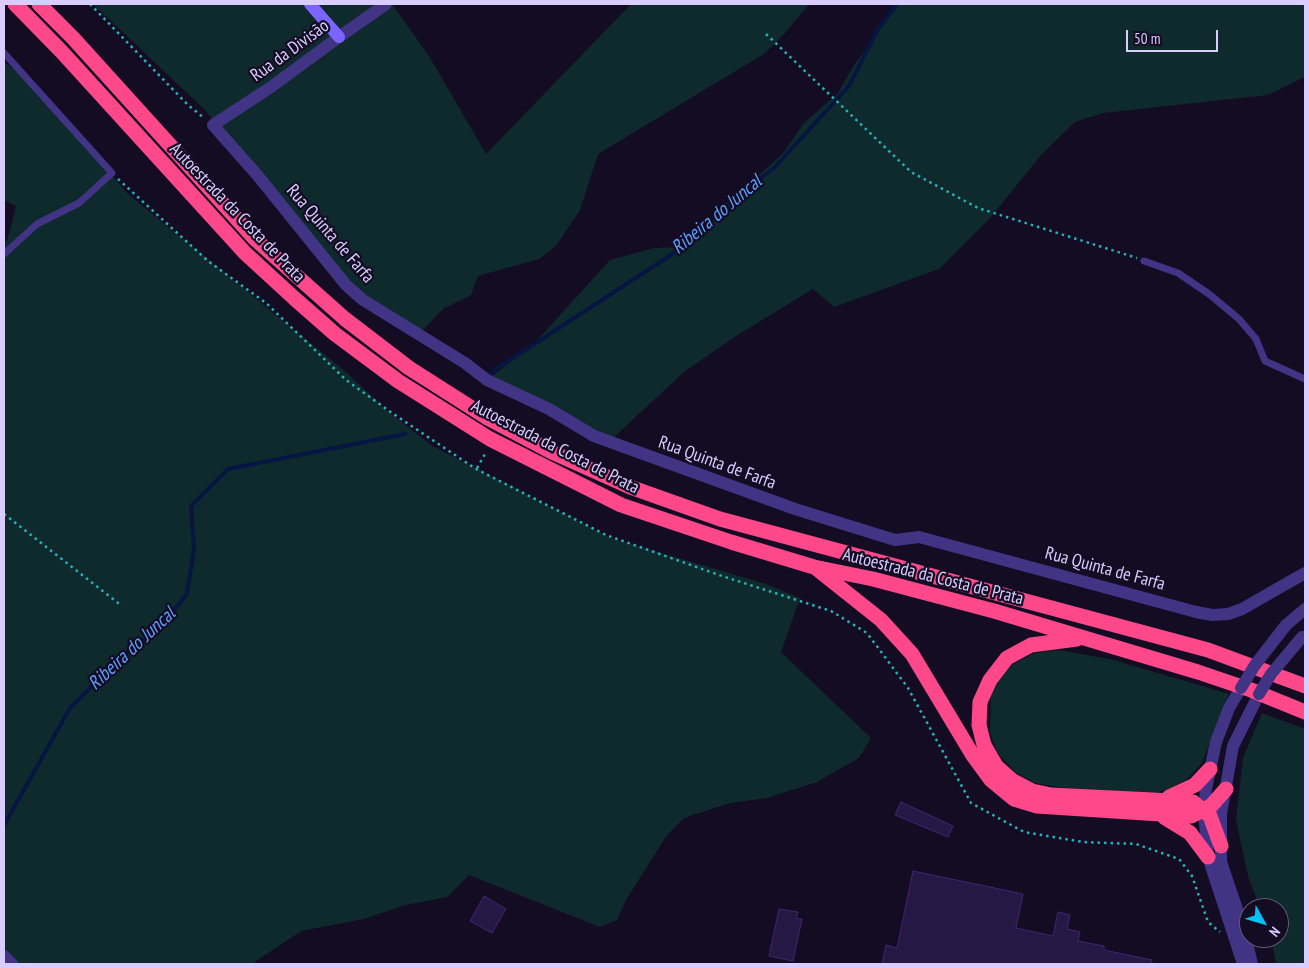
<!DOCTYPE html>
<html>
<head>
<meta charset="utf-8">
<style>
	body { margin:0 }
	#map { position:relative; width:1309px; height:968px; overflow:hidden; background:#130c23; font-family:"PT Sans Narrow",sans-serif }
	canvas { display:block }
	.frame { position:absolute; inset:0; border:5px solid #d9cdff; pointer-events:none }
	.north { position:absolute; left:1239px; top:898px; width:50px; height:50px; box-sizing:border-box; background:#130c23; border:1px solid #62597b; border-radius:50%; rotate:129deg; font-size:14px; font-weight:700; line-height:20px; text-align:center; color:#d9cdff }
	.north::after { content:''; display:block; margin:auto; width:18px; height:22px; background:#00c2f8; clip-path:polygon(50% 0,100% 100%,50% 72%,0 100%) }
	.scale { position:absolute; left:1126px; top:30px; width:92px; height:22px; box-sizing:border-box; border:2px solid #d9cdff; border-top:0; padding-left:6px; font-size:15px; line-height:18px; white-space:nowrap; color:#d9cdff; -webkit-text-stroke:4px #130c23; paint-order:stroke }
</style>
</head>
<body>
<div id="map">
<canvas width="1309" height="968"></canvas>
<div class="frame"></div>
<div class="north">N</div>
<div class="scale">50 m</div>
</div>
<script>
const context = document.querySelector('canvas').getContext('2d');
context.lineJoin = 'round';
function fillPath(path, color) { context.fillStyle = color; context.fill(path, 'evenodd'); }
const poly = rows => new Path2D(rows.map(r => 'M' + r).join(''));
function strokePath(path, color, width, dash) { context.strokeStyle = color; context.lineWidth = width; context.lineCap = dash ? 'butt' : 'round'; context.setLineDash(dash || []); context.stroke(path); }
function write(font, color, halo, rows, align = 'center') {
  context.font = font + ' "PT Sans Narrow",sans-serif'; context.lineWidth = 4.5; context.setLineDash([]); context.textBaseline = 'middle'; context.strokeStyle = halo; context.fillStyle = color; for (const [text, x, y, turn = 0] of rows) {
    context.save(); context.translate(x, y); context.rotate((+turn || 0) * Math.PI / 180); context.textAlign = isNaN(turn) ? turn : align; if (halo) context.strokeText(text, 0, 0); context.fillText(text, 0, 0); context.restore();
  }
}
const green = poly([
	[93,4,392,4,429,56,486,154,631,4,809,4,786,32,764,54,598,154,580,210,556,246,539,259,478,276,471,295,443,309,421,332,360,292,267,188,205,110],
	[899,4,1305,4,1305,77,1268,95,1103,113,1075,122,1042,154,990,218,939,269,834,307,813,289,736,336,684,372,612,439,492,376,530,348,610,260,654,248,682,247,784,152,803,124,838,93,854,65],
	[4,62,32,83,128,194,346,372,384,408,431,445,611,538,766,584,800,598,781,652,871,738,859,758,817,782,767,798,730,803,684,818,667,835,626,900,617,920,600,927,469,875,447,897,406,905,364,919,301,931,252,964,4,964,4,244,8,238,16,206,4,200],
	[1058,650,1110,659,1229,694,1202,763,1186,780,1169,789,1151,794,1058,787,1035,783,1015,772,997,752,990,732,991,695,1000,676,1015,663,1035,653],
	[1262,713,1305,729,1305,964,1276,964,1271,938,1279,938,1279,908,1260,908,1248,876,1236,820,1243,758]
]);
const stream = poly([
	[487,375,680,249,725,206,774,168,849,86,878,29,897,4],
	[4,825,70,708,123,655,158,630,187,594,194,549,191,506,228,469,405,434]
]);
const building = poly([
	[901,802,953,826,948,837,895,815,901,802],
	[913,871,1023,894,1016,928,1053,936,1058,912,1070,915,1067,929,1080,932,1078,941,1104,946,1104,950,1152,960,1151,964,882,964,886,945,897,948,913,871],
	[484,896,506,909,492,933,470,921,484,896],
	[779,909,798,912,796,918,802,919,793,961,769,956,779,909]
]);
const path = poly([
	[90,4,188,105,204,118],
	[766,34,911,172,978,208,1137,258],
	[118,179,208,261,266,303,346,380,392,413,476,469,606,535,722,576,831,611,867,633,908,688,971,803,1024,832,1083,842,1136,844,1179,859,1192,876,1208,922,1220,932],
	[477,468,485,454],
	[4,514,122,606]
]);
const service = poly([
	[4,53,112,173,79,203,37,224,4,254],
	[1144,261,1178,273,1209,294,1239,319,1256,339,1265,361,1305,379]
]);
const minor = poly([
	[339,37,271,87,213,125,258,176,346,285,363,300,465,363,487,380,549,409,594,436,795,509,895,540,919,537,1196,612,1212,615,1228,614,1242,609,1305,573],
	[4,956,12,964]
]);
const tertiary = poly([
	[339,37,386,4],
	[1286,625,1305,609],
	[1241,688,1229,708,1216,742,1206,789,1204,811,1208,857,1243,964],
	[1252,964,1244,930,1221,862,1221,814,1233,746,1259,694]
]);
const secondary = poly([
	[310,4,339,37]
]);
const motorway = poly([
	[15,4,61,51,245,253,294,298,335,334,398,381,490,439,621,505,731,542,814,567,873,579,994,611,1198,672,1251,690,1305,712],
	[39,4,73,38,255,239,345,319,409,368,486,417,554,453,630,487,720,519,1208,650,1305,686],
	[817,569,881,620,912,654,972,754,991,780,1014,799,1037,806,1191,816,1211,806,1226,789],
	[1077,639,1031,645,1007,658,990,680,980,702,979,725,984,745,996,766,1013,781,1032,791,1051,795,1193,802,1210,816,1221,846],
	[1169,797,1195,785,1210,769],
	[1164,817,1190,833,1208,857]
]);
const tertiaryBridge = poly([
	[1241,688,1255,665,1286,625],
	[1259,694,1271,674,1302,637]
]);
const streetNames = [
	["Rua da Divisão",290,51,-36],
	["Autoestrada da Costa de Prata",237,213,46],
	["Rua Quinta de Farfa",330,234,49],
	["Autoestrada da Costa de Prata",555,447,27],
	["Rua Quinta de Farfa",717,463,20],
	["Rua Quinta de Farfa",1105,569,15],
	["Autoestrada da Costa de Prata",933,577,14]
];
const waterNames = [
	["Ribeira do Juncal",717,215,-40],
	["Ribeira do Juncal",132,649,-43]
];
fillPath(green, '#0f2a2d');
strokePath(stream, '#061541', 4);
fillPath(building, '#261745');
strokePath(building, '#3f2772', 1);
strokePath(path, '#26b2bb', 2.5, [2.5, 4]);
strokePath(service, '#413485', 7);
strokePath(minor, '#413485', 12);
strokePath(tertiary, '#413485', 12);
strokePath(secondary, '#7b64ff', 12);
strokePath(motorway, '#ff488a', 15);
strokePath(tertiaryBridge, '#413485', 12);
write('18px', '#d9cdff', '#130c23', streetNames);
write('italic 19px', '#5ba0ff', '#130c23', waterNames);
</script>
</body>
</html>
